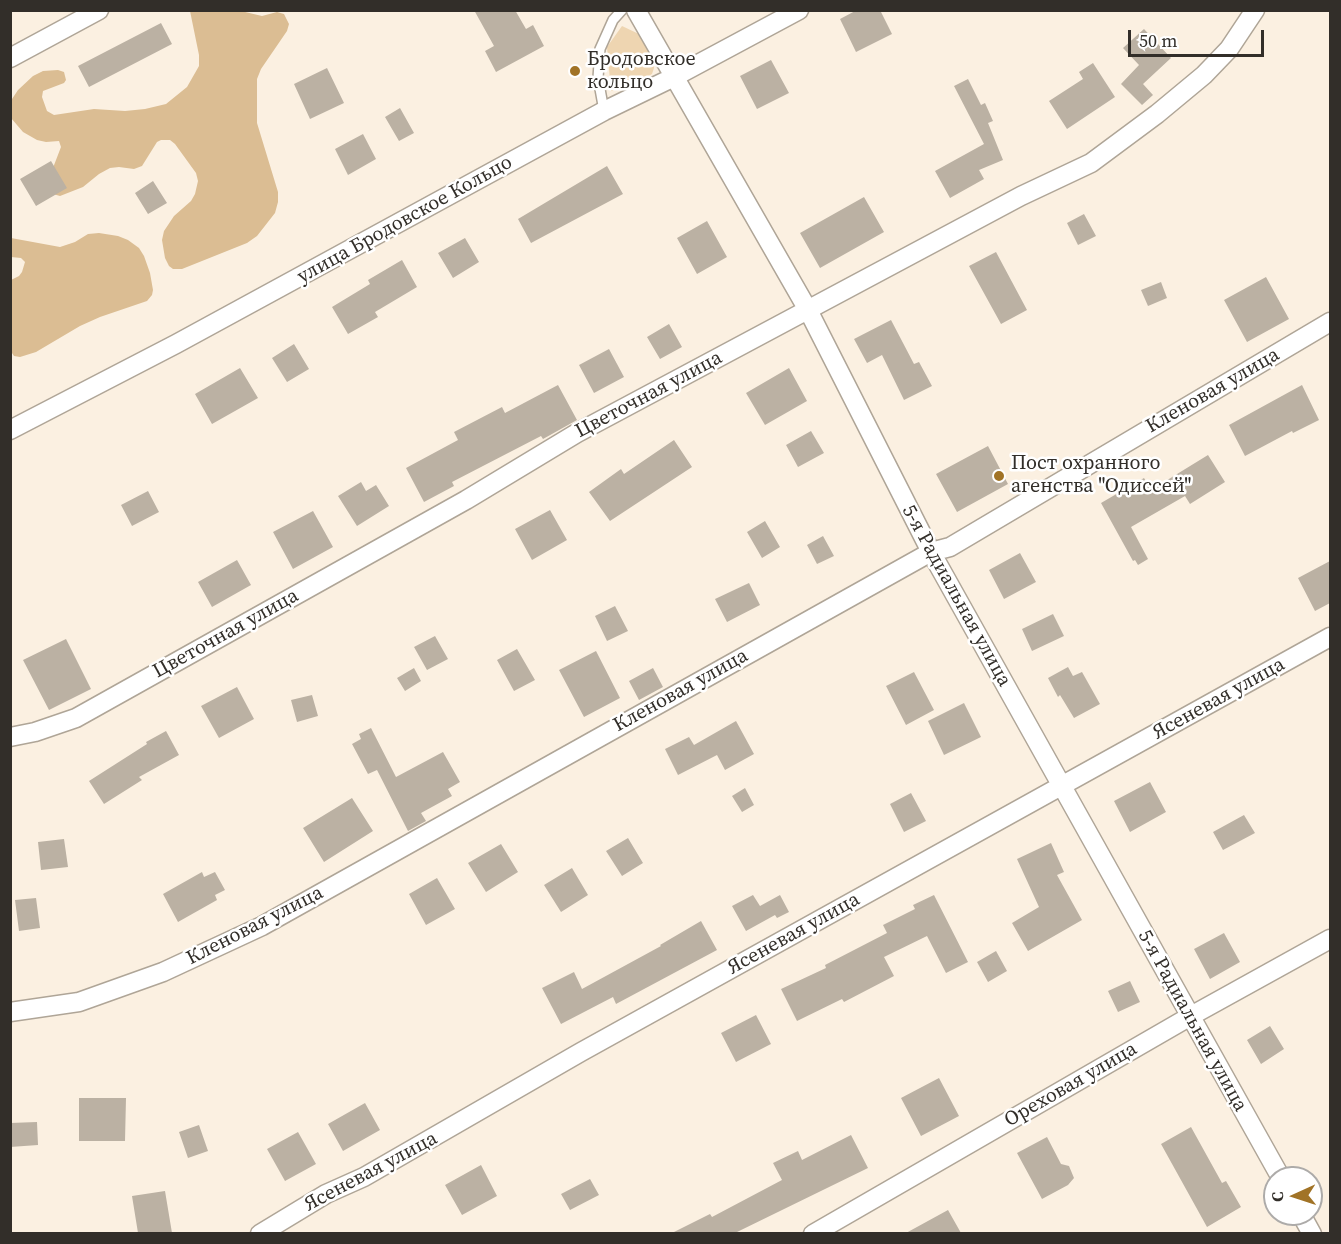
<!DOCTYPE html>
<html>
<head>
<meta charset="utf-8">
<style>
	body { margin:0 }
	#map { position:relative; width:1341px; height:1244px; overflow:hidden; background:#fbf0e1; font-family:"Source Serif 4",serif }
	canvas { display:block }
	.frame { position:absolute; inset:0; border:12px solid #322e29; pointer-events:none }
	.north { position:absolute; left:1263px; top:1166px; width:60px; height:60px; box-sizing:border-box; background:#fff; border:2px solid #adaba9; border-radius:50%; rotate:267deg; font-size:16px; font-weight:700; line-height:24px; text-align:center; color:#322e29 }
	.north::after { content:''; display:block; margin:auto; width:21px; height:27px; background:#a17326; clip-path:polygon(50% 0,100% 100%,50% 72%,0 100%) }
	.scale { position:absolute; left:1128px; top:30px; width:136px; height:27px; box-sizing:border-box; border:3px solid #322e29; border-top:0; padding-left:8px; font-size:18px; line-height:21px; white-space:nowrap; color:#322e29; -webkit-text-stroke:4px #fff; paint-order:stroke }
</style>
</head>
<body>
<div id="map">
<canvas width="1341" height="1244"></canvas>
<div class="frame"></div>
<div class="north">С</div>
<div class="scale">50 m</div>
</div>
<script>
const context = document.querySelector('canvas').getContext('2d');
context.lineJoin = 'round';
function fillPath(path, color) { context.fillStyle = color; context.fill(path, 'evenodd'); }
const poly = rows => new Path2D(rows.map(r => 'M' + r).join(''));
function strokePath(path, color, width, dash) { context.strokeStyle = color; context.lineWidth = width; context.lineCap = dash ? 'butt' : 'round'; context.setLineDash(dash || []); context.stroke(path); }
function write(font, color, halo, rows, align = 'center') {
  context.font = font + ' "Source Serif 4",serif'; context.lineWidth = 5; context.setLineDash([]); context.textBaseline = 'middle'; context.strokeStyle = halo; context.fillStyle = color; for (const [text, x, y, turn = 0] of rows) {
    context.save(); context.translate(x, y); context.rotate((+turn || 0) * Math.PI / 180); context.textAlign = isNaN(turn) ? turn : align; if (halo) context.strokeText(text, 0, 0); context.fillText(text, 0, 0); context.restore();
  }
}
const green = poly([
	[622,26,641,35,654,58,654,68,652,74,643,79,611,91,607,47]
]);
const forest = poly([
	[190,11,241,11,262,16,277,12,284,14,289,24,287,31,261,69,257,79,257,123,278,192,278,202,275,213,257,236,247,243,182,269,173,269,169,266,165,258,162,240,164,231,174,216,191,201,195,194,198,181,196,173,175,144,170,140,161,140,157,142,142,166,134,169,119,167,110,168,99,174,83,187,60,196,53,194,51,173,61,147,59,141,46,142,37,140,23,132,11,118,11,105,12,99,18,90,33,76,43,71,58,70,64,72,66,80,64,83,43,91,42,97,47,111,54,115,94,109,125,111,145,109,166,104,187,87,199,66,199,55],
	[99,233,118,236,128,240,139,248,144,256,150,273,153,290,152,295,147,301,100,317,80,326,36,352,20,357,14,356,10,350,11,280,19,276,22,272,25,262,21,258,11,257,11,238,60,247,75,242,88,234]
]);
const building = poly([
	[474,10,515,10,526,29,533,25,544,46,496,72,485,51,494,46],
	[857,10,880,10,892,34,856,52,840,19],
	[161,23,172,44,89,87,78,66],
	[1144,29,1171,58,1143,84,1153,95,1142,105,1121,84,1139,65,1123,48],
	[771,60,789,93,757,109,740,76],
	[1093,63,1115,97,1067,129,1049,101,1083,79,1079,72],
	[327,68,344,103,310,119,294,84],
	[968,79,981,105,985,103,993,121,988,123,1003,160,979,170,984,179,950,198,935,171,984,144,954,86],
	[400,108,414,133,399,141,385,117],
	[363,134,376,159,348,175,335,149],
	[51,161,67,188,36,206,20,179],
	[607,166,623,194,531,243,518,219],
	[153,181,167,203,148,214,135,193],
	[864,197,884,232,820,268,800,233],
	[1084,214,1096,236,1078,245,1067,223],
	[707,221,727,257,697,274,677,238],
	[465,238,479,262,453,278,438,253],
	[996,252,1027,310,1001,324,969,266],
	[402,260,417,287,375,312,378,317,348,334,332,307,370,284,368,280],
	[1266,277,1289,319,1247,342,1224,300],
	[1161,282,1167,298,1148,306,1141,290],
	[891,320,914,364,919,362,932,386,904,400,882,355,867,363,854,339],
	[669,324,682,347,660,359,647,337],
	[294,344,309,369,287,382,272,358],
	[609,349,624,377,594,393,579,365],
	[240,368,258,398,212,424,195,394],
	[789,368,807,401,765,425,746,393],
	[558,385,577,420,543,439,541,436,452,482,454,486,424,502,406,468,458,440,454,432,502,407,505,413],
	[1302,385,1319,420,1293,433,1292,431,1245,456,1229,425],
	[811,431,824,453,798,467,786,445],
	[674,440,692,467,610,521,589,492,621,469,624,474],
	[988,446,1008,484,957,512,936,474],
	[1208,455,1225,482,1190,504,1185,496,1131,527,1148,559,1138,565,1135,560,1133,561,1101,503,1144,478,1151,490],
	[361,482,366,491,376,485,389,506,357,526,338,496],
	[148,491,159,512,132,526,121,505],
	[550,510,567,540,532,560,515,529],
	[313,511,333,547,293,569,273,532],
	[765,521,780,547,762,558,747,532],
	[823,536,834,556,817,564,807,545],
	[1020,553,1036,582,1004,599,989,570],
	[237,560,251,585,212,607,198,582],
	[1330,561,1330,603,1315,611,1298,578],
	[749,583,760,605,727,622,715,599],
	[615,606,628,631,607,641,595,616],
	[1053,614,1064,636,1032,651,1022,629],
	[435,636,448,659,427,670,414,647],
	[66,639,91,689,49,710,23,660],
	[517,649,535,680,514,691,497,660],
	[596,651,620,698,584,717,559,670],
	[1068,667,1073,676,1082,672,1100,704,1074,718,1060,695,1058,697,1048,678],
	[414,668,421,681,405,691,397,678],
	[653,668,663,687,639,700,629,681],
	[914,672,934,710,906,725,886,686],
	[237,687,254,719,219,738,201,706],
	[312,695,318,716,297,722,291,700],
	[964,703,981,737,944,755,928,721],
	[736,721,754,754,725,770,717,755,678,775,665,749,689,737,694,745],
	[371,728,396,777,443,752,460,782,448,789,452,796,421,813,426,821,408,831,377,770,368,774,352,744,361,739,359,734],
	[166,731,179,755,139,777,142,780,104,804,89,781,147,744,146,742],
	[1150,782,1166,812,1130,832,1114,801],
	[745,788,754,805,742,812,732,796],
	[911,793,926,821,904,832,890,804],
	[352,798,373,831,324,862,303,828],
	[1244,815,1255,833,1223,850,1213,832],
	[628,838,643,863,622,876,606,851],
	[64,839,68,867,41,870,38,842],
	[1051,843,1064,872,1057,875,1082,920,1028,951,1012,923,1039,907,1017,859],
	[501,844,518,872,486,892,468,863],
	[572,868,588,895,561,912,544,885],
	[202,872,204,877,215,872,225,890,215,895,217,900,178,922,163,894],
	[437,878,455,909,426,925,409,894],
	[753,895,760,906,780,895,789,912,777,918,775,915,746,931,732,906],
	[934,895,968,962,946,973,927,936,884,957,894,976,844,1002,842,999,797,1021,781,989,826,968,825,965,887,933,883,925,915,909,913,905],
	[36,898,40,928,19,931,15,900],
	[701,921,717,950,616,1004,613,997,561,1024,542,988,574,972,582,989,661,946,660,945],
	[1224,933,1240,962,1210,979,1194,949],
	[996,951,1007,971,988,982,977,962],
	[1130,981,1140,1002,1118,1012,1108,991],
	[756,1015,771,1044,736,1062,721,1033],
	[1270,1026,1284,1049,1261,1064,1247,1040],
	[939,1078,959,1116,921,1136,901,1098],
	[79,1098,126,1098,125,1141,79,1141],
	[365,1103,380,1130,343,1151,328,1124],
	[37,1122,38,1145,10,1147,10,1123],
	[199,1125,208,1151,188,1158,179,1132],
	[1191,1127,1222,1183,1226,1181,1241,1207,1207,1227,1161,1144],
	[298,1132,316,1164,285,1181,267,1149],
	[851,1135,868,1168,735,1233,672,1233,710,1214,712,1217,782,1180,773,1163,798,1151,802,1160],
	[1047,1137,1061,1164,1069,1166,1074,1178,1068,1185,1042,1199,1017,1153],
	[481,1165,497,1196,462,1215,445,1185],
	[590,1179,599,1195,570,1210,561,1194],
	[165,1191,172,1233,138,1233,132,1196],
	[948,1210,961,1233,906,1233]
]);
const lane = poly([
	[604,111,598,78,600,49,613,20,622,10]
]);
const street = poly([
	[636,10,808,310,931,552,1281,1178],
	[10,58,99,10],
	[10,430,176,344,604,111,674,77,799,10],
	[10,737,35,732,76,718,466,500,577,433,1021,196,1091,163,1157,114,1204,75,1229,49,1255,10],
	[10,1012,79,1002,163,972,262,926,931,552,950,547,1330,322],
	[1301,1214,1312,1234],
	[260,1234,326,1194,364,1177,581,1052,1330,637],
	[813,1234,1189,1017,1330,939]
]);
const markers = [
	[575,71,6,"#a17326"],
	[999,476,6,"#a17326"]
];
const poiNames = [
	["Бродовское",587,60],
	["кольцо",587,83],
	["Пост охранного",1011,464],
	["агенства \"Одисcей\"",1011,487]
];
const streetNames = [
	["улица Бродовское Кольцо",405,220,-29],
	["Кленовая улица",1213,391,-30],
	["Цветочная улица",649,395,-28],
	["5-я Радиальная улица",956,596,61],
	["Цветочная улица",226,634,-29],
	["Кленовая улица",681,691,-29],
	["Ясеневая улица",1219,699,-29],
	["Кленовая улица",255,926,-27],
	["Ясеневая улица",794,934,-29],
	["5-я Радиальная улица",1192,1021,61],
	["Ореховая улица",1071,1085,-30],
	["Ясеневая улица",371,1172,-28]
];
fillPath(green, '#eed5b1');
fillPath(forest, '#dbbd93');
fillPath(building, '#bbb1a3');
strokePath(lane, '#afa597', 12);
strokePath(street, '#afa597', 21);
strokePath(lane, '#fff', 9);
strokePath(street, '#fff', 18);
for (const [x, y, r, color] of markers) { const dot = new Path2D(); dot.arc(x, y, r, 0, 2 * Math.PI); context.fillStyle = color; context.fill(dot); strokePath(dot, '#fff', 2); }
write('20px', '#322e29', '#fff', poiNames, 'left');
write('20px', '#322e29', '#fff', streetNames);
</script>
</body>
</html>
